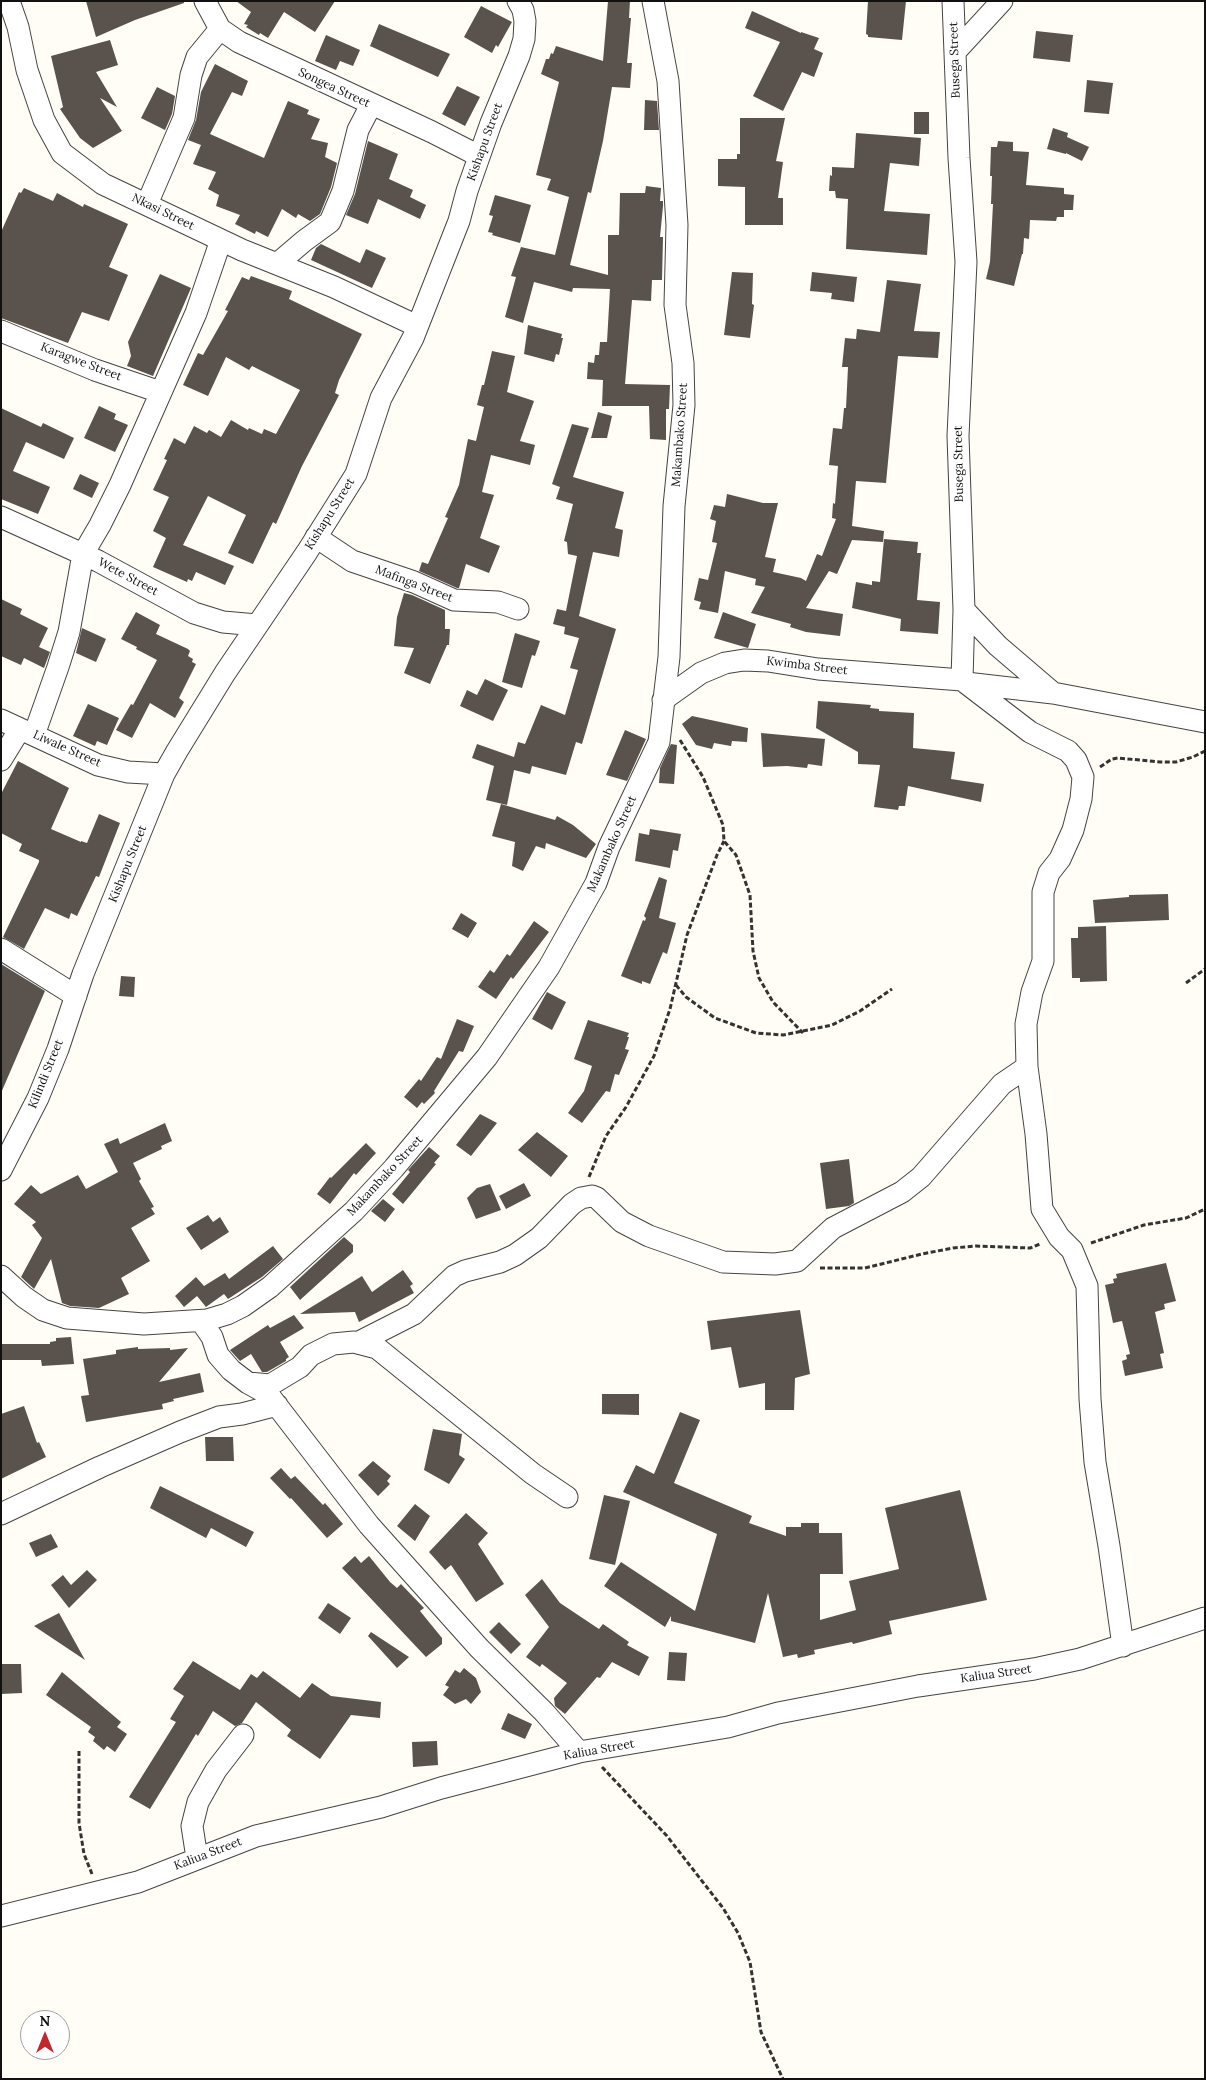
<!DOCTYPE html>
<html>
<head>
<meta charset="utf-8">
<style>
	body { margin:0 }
	#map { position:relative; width:1206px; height:2080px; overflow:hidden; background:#fffdf5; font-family:Lora,serif }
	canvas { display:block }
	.frame { position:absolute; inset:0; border:2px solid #111; pointer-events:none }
	.north { position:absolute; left:20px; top:2010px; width:50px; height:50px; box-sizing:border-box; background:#fff; border:1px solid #a0a0a0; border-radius:50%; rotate:0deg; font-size:14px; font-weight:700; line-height:20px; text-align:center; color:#111 }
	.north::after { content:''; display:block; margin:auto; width:18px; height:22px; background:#c4262e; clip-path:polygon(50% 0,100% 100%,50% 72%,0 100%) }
</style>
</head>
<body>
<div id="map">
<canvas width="1206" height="2080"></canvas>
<div class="frame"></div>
<div class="north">N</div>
</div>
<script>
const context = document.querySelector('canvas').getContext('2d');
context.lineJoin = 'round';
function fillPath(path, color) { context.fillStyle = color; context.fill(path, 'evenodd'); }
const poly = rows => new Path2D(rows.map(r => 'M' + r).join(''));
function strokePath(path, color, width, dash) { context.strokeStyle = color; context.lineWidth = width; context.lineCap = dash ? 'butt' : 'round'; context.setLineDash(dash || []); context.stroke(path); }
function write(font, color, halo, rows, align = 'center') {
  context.font = font + ' Lora,serif'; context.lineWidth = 5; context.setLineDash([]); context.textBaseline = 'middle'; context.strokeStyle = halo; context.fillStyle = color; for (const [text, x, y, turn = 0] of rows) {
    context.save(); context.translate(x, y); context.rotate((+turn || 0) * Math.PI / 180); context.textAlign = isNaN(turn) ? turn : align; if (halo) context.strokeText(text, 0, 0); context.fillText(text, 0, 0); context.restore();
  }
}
const building = poly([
	[86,1,184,1,184,3,135,20,96,37],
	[236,1,335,1,315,32,284,12,268,38,260,33,259,35,246,27,248,25,244,24,251,12],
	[608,1,630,1,629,18,631,18,627,63,632,63,630,88,612,87,603,141,591,193,588,192,570,265,608,275,608,235,619,235,620,193,645,193,646,186,661,188,660,201,663,201,663,206,660,237,663,237,662,280,652,280,651,301,632,300,625,384,670,385,669,409,666,409,666,440,650,439,649,406,602,406,603,380,587,379,588,362,594,363,595,355,599,355,600,342,607,342,610,289,573,288,572,292,534,282,523,323,505,317,516,277,511,276,521,247,555,255,569,197,547,190,551,179,536,175,559,82,541,74,546,59,549,59,551,53,553,54,556,46,603,61],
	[868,1,906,1,902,40,868,37,868,35,866,34],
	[481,6,512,22,498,47,496,45,492,53,464,37],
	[752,11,801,33,801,32,819,38,814,49,823,53,814,77,802,72,783,111,753,96,780,42,745,28],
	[379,24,450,54,438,77,370,46],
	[1036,31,1073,35,1070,62,1033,58],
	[326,35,360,50,353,66,340,61,336,70,315,61],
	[110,40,118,65,96,72,117,107,100,98,122,131,93,148,80,138,60,109,63,107,51,56],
	[215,64,248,81,242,96,232,92,210,134,264,158,288,101,309,110,307,114,320,119,311,139,328,143,325,157,337,163,331,187,320,214,310,221,298,214,296,218,282,209,268,237,256,231,255,234,235,224,240,215,216,206,219,195,208,189,216,172,193,164,201,145,188,140,196,120,201,92],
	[1087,80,1113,83,1109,114,1084,112],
	[457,86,480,97,465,126,442,114],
	[157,87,175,96,172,114,165,130,141,118],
	[645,100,657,101,659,130,644,130],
	[914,112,929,112,929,134,914,134],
	[740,118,785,118,776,161,783,162,778,198,783,198,783,225,745,225,745,187,718,186,718,159,737,159,737,154,740,154],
	[1053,128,1068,133,1067,137,1089,147,1082,161,1066,153,1066,154,1047,149],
	[856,133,921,138,919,166,890,163,884,211,930,214,927,255,846,249,848,199,836,198,835,191,829,191,830,175,832,176,832,167,854,168],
	[368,141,398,154,389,179,413,190,410,197,426,205,420,219,378,199,368,224,346,215,355,194],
	[998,141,1013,142,1013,151,1029,152,1026,185,1064,188,1064,194,1074,195,1073,210,1064,210,1064,217,1057,217,1056,221,1030,220,1029,239,1024,238,1023,254,1022,254,1014,286,986,279,990,262,993,204,991,204,992,176,990,176,991,147,997,147],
	[24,188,53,201,57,193,83,207,84,204,128,224,109,267,128,275,109,321,82,312,68,343,1,318,1,232,19,192,21,193],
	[495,195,531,205,520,243,492,235,493,233,488,232,493,216,489,215],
	[321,244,360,263,366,249,386,258,372,288,311,260,316,248],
	[732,272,753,273,752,304,754,305,750,338,724,335],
	[812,272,857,277,854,302,831,299,832,293,810,291],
	[160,274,191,288,153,376,127,366,131,356,128,342],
	[251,276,292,291,289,299,362,334,339,380,335,393,339,395,334,405,302,466,276,524,273,522,253,564,228,553,246,515,208,496,183,545,234,566,225,585,196,572,192,581,188,579,187,582,153,567,166,538,153,531,169,497,153,490,167,460,164,459,174,438,185,444,194,426,207,433,209,430,221,437,231,420,248,430,249,428,262,434,264,429,276,434,300,390,252,366,249,370,226,357,208,396,183,385,198,353,203,355,228,311,225,310,242,277,249,280],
	[887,280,921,284,914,331,940,332,938,358,898,356,886,483,856,481,852,526,884,531,883,542,852,540,837,574,829,571,806,608,843,614,840,636,806,632,790,627,791,624,751,613,765,587,755,585,756,579,725,571,718,613,699,609,701,602,694,600,699,578,708,580,717,543,712,542,716,521,710,519,714,505,725,507,727,494,763,503,778,503,765,557,776,559,773,572,801,578,806,581,817,554,822,556,836,519,832,518,833,503,835,504,838,466,829,465,833,428,842,429,844,408,846,408,848,367,842,367,845,338,856,339,857,329,880,332],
	[528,325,562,334,561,338,563,338,559,355,556,354,554,362,524,354],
	[492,351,515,356,507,392,534,401,520,441,535,445,530,465,491,455,482,492,494,495,480,538,500,546,489,573,466,564,459,588,457,588,419,571,422,562,428,564,448,518,445,517,459,485,468,439,476,441,484,407,477,405,482,385,484,385],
	[99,406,116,414,114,419,128,425,115,452,84,438],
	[1,408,41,427,43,423,74,438,64,459,26,442,13,471,50,487,38,514,1,499],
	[598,412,612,416,607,438,591,438],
	[572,424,589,428,573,477,624,492,615,528,623,530,619,557,593,552,579,616,616,629,582,744,576,742,566,775,532,766,530,774,514,770,507,805,486,800,494,766,472,758,477,744,514,757,518,742,525,744,541,705,565,715,578,670,570,668,579,638,564,634,565,627,553,624,557,609,566,611,577,556,568,554,567,542,564,541,573,504,556,499,560,487,552,484],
	[80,474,99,483,92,498,73,489],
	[884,539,918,542,917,553,921,553,917,600,940,602,938,634,900,631,901,619,852,608,856,582,872,585,872,581,880,582],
	[404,593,412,595,445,610,445,629,450,629,449,645,447,645,430,684,404,673,414,648,394,646,397,617],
	[1,599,22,609,20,614,48,628,39,647,50,652,44,668,24,658,21,665,1,656],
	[136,612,160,625,156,634,188,649,190,651,188,656,193,659,192,662,196,664,179,698,184,702,175,718,150,703,132,738,116,730,131,704,133,705,157,660,136,649,137,647,121,639],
	[723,612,756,624,748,648,714,638],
	[82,628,106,639,96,662,76,653],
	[515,633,540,641,535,656,532,655,522,688,502,682],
	[485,679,508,690,493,721,460,706,467,690,477,695],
	[818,701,871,705,870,708,879,709,879,711,914,713,913,748,955,752,951,779,984,784,981,802,908,786,905,806,899,806,898,810,874,807,880,765,858,764,858,752,816,728],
	[88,704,119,718,107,745,97,741,95,746,73,736],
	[692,716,748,728,747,742,732,741,731,746,714,743,712,749,696,745,682,724],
	[625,730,646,739,627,781,606,775],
	[761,733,825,739,822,766,808,764,807,768,787,766,763,767],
	[671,744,677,745,674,784,659,783,660,768],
	[18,761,69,788,51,829,81,842,81,841,87,843,99,814,120,823,99,877,96,876,77,916,71,913,69,919,45,908,24,949,3,937,39,862,39,860,19,851,22,844,1,833,1,794],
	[501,804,555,820,557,816,573,825,596,844,586,858,546,843,545,849,536,846,523,871,512,866,515,842,492,836],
	[650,829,681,834,678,851,673,850,670,868,635,861,639,833,649,835],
	[659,877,667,880,659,918,676,923,667,954,663,952,650,984,642,981,642,984,621,976,643,920,645,921,646,918,644,916],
	[1168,894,1169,920,1095,923,1093,900,1129,897,1129,895],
	[461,913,477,923,468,938,452,929],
	[534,921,549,932,513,979,511,977,496,999,478,987,490,970,494,973,507,954,510,956],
	[1106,926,1107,981,1080,982,1080,978,1072,978,1071,938,1078,938,1078,927],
	[1,964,45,991,1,1093],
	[121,976,135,977,134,997,119,996],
	[547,992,566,1002,552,1030,532,1019],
	[457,1019,474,1026,463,1052,459,1051,434,1091,435,1093,424,1104,422,1102,417,1108,404,1097,419,1079,421,1081,437,1057,441,1059],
	[588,1020,629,1033,627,1037,629,1037,625,1049,629,1050,619,1075,615,1074,610,1092,606,1091,582,1123,568,1113,584,1091,592,1066,574,1059],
	[480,1114,497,1123,471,1156,456,1145],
	[165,1123,172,1141,161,1146,162,1149,133,1163,141,1179,139,1181,154,1207,151,1208,155,1214,131,1228,150,1261,121,1278,129,1294,99,1308,70,1306,62,1303,51,1259,34,1289,32,1287,21,1277,42,1238,32,1225,36,1222,14,1204,31,1185,41,1194,78,1175,86,1189,118,1172,104,1144,118,1138,120,1144],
	[537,1132,568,1156,551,1177,518,1150],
	[366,1143,376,1153,356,1175,354,1173,330,1204,317,1194,330,1177,331,1178],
	[429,1147,440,1156,434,1163,436,1164,403,1204,392,1194,410,1172,408,1170],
	[849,1159,854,1203,849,1206,826,1209,820,1163],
	[524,1183,531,1196,506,1209,499,1196],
	[490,1184,501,1210,476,1219,467,1198,477,1188],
	[383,1199,395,1209,385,1222,371,1211],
	[208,1215,213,1222,220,1217,229,1232,201,1250,186,1228],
	[344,1237,353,1245,353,1252,300,1300,290,1287],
	[273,1246,283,1259,262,1277,228,1299,224,1294,206,1307,197,1296,184,1307,175,1296,196,1277,204,1286,225,1273,229,1279],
	[1166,1263,1176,1301,1164,1304,1165,1309,1155,1312,1164,1353,1160,1354,1163,1368,1125,1376,1122,1361,1127,1359,1126,1355,1130,1354,1122,1321,1113,1323,1105,1285,1114,1283,1113,1279,1117,1278,1116,1274],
	[403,1270,413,1284,410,1286,414,1293,359,1322,355,1312,300,1314,362,1276,372,1292],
	[800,1310,810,1374,795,1378,794,1410,765,1410,765,1383,739,1388,731,1347,711,1350,707,1321],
	[294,1315,304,1328,280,1342,289,1357,286,1359,286,1361,267,1372,262,1372,251,1354,240,1361,230,1350,268,1325,270,1328],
	[71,1337,74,1364,42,1366,41,1360,1,1360,1,1344,50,1344,50,1342,56,1341,56,1338],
	[138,1347,138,1349,170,1348,170,1350,188,1348,159,1382,200,1373,204,1392,173,1399,174,1401,162,1404,163,1409,86,1422,81,1396,89,1395,83,1359,116,1354,116,1350],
	[602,1394,639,1394,639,1415,602,1414],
	[24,1406,37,1443,39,1442,46,1457,1,1479,1,1414],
	[680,1412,700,1420,674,1483,752,1516,749,1523,786,1536,786,1527,801,1527,801,1523,819,1523,819,1533,842,1533,843,1574,820,1574,820,1620,856,1610,849,1581,899,1569,885,1508,960,1490,987,1600,889,1621,892,1634,853,1644,852,1642,814,1650,815,1654,798,1658,797,1654,783,1657,768,1593,755,1643,671,1621,671,1616,665,1627,604,1586,621,1562,695,1611,717,1534,623,1492,636,1465,654,1474],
	[433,1429,462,1434,459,1455,465,1459,449,1484,424,1470],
	[205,1437,233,1437,234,1461,206,1461],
	[373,1461,391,1476,387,1481,390,1484,378,1496,358,1475],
	[281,1468,291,1479,295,1476,323,1505,325,1503,343,1524,327,1538,291,1498,290,1499,270,1478],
	[160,1486,254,1532,246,1547,211,1528,206,1538,150,1508],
	[604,1495,630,1501,615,1565,589,1559],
	[415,1504,430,1516,415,1541,397,1526],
	[466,1513,488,1533,478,1544,504,1584,476,1602,451,1565,445,1570,429,1552],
	[51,1534,58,1547,36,1557,29,1543],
	[355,1556,361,1563,369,1556,390,1582,397,1588,401,1584,424,1608,420,1611,442,1638,442,1644,426,1657,342,1568],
	[87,1570,97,1580,69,1608,51,1585,63,1575,71,1585],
	[542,1579,560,1603,599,1629,603,1624,629,1642,627,1645,649,1657,639,1676,612,1662,600,1678,597,1677,565,1714,555,1706,554,1698,567,1683,542,1664,540,1667,526,1657,549,1627,525,1595],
	[328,1603,351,1618,340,1634,318,1618],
	[59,1613,85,1660,34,1626],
	[499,1622,521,1644,511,1654,489,1632],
	[371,1632,409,1657,397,1668,368,1636],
	[669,1652,687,1653,685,1681,667,1680],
	[193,1661,240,1690,251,1674,257,1678,263,1671,300,1698,312,1683,331,1696,381,1702,380,1718,351,1715,320,1759,287,1736,291,1730,256,1702,242,1723,235,1726,213,1711,198,1736,196,1734,150,1809,129,1797,176,1722,170,1719,184,1696,173,1689],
	[1,1664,21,1664,22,1693,1,1694],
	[464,1668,476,1678,481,1692,471,1704,466,1699,455,1704,443,1695,449,1687,445,1685,455,1670,460,1673],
	[62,1672,121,1722,117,1727,127,1734,115,1752,107,1746,104,1750,93,1741,95,1737,88,1732,91,1727,46,1695],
	[508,1713,532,1724,525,1739,501,1729],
	[437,1741,438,1765,413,1767,412,1742]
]);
const path = poly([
	[680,740,703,777,723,825,724,841,736,855,750,895,753,951,759,978,773,1002,803,1033],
	[1100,767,1112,759,1118,758,1160,762,1176,762,1193,757,1205,751],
	[1186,983,1205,969],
	[676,985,686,997,715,1018,756,1033,783,1035,832,1025,860,1011,892,989],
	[589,1177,606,1136,626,1107,654,1056,670,1009,687,935,717,855,724,841],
	[1091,1243,1144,1225,1186,1218,1205,1209],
	[820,1268,865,1268,922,1254,953,1248,976,1246,1030,1248,1040,1244],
	[79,1751,79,1823,84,1854,92,1874],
	[602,1767,667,1836,723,1908,738,1933,750,1962,761,2032,783,2079]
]);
const minor = poly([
	[9,1,18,27,27,70,44,120,62,153,103,184,242,250,334,287,417,326],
	[205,1,220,29,239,42,432,132,479,156],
	[953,1,959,158,966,262,958,436,964,610,962,680,966,683,1053,693,1205,722],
	[955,52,1002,1],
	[147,204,184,118,191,75,197,57,220,29],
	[277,264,304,241,330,222,343,191,358,130,371,105],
	[1,331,95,370,160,392],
	[1,517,98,561,194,613,223,622,257,625],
	[316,537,352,561,414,582,454,600,498,602,518,609],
	[964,610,998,646,1053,693],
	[966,683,1030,732,1068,751,1076,760,1083,777,1081,799,1073,830,1060,859,1049,873,1043,892,1043,961,1032,992,1026,1024,1027,1067,1036,1134,1042,1209,1059,1237,1072,1250,1087,1286,1090,1399,1095,1462,1109,1546,1123,1646],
	[663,700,701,673,725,663,744,660,768,661,818,669,962,680],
	[1,720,98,765,128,772,164,774],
	[34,735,58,667,69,632,83,554,100,525,120,485,196,313,221,240],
	[1,760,20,729],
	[1,949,76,996],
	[1,1170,38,1098,58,1049,83,974,164,774,177,751,225,673,307,552,356,474,381,398,413,338,459,221,467,191,491,123,519,56,524,39,525,21,523,10,518,1],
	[1,1276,24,1297,43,1310,67,1318,144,1324,207,1320,227,1314,243,1306,270,1287,354,1211,394,1168,487,1057,549,967,596,883,609,847,659,742,669,657,674,506,684,405,683,363,675,305,677,225,668,81,653,1],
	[201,1321,212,1337,218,1355,231,1370,248,1383,268,1394,369,1525,479,1648,544,1712,579,1752],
	[359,1342,414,1314,454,1276,465,1271,500,1262,515,1255,539,1238,572,1204,581,1198,592,1196,597,1198,622,1222,649,1236,723,1262,775,1264,797,1261,833,1228,902,1192,921,1177,1002,1084,1027,1067],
	[248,1383,270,1385,300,1367,311,1355,333,1344,354,1342,377,1348,533,1474,567,1497],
	[1,1514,100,1467,180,1432,219,1417,242,1414,277,1405],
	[197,1858,192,1826,198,1802,216,1770,243,1735],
	[1,1916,138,1882,256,1836,381,1807,441,1788,579,1752,728,1727,778,1713,918,1686,1034,1669,1080,1659,1205,1618]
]);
const streetNames = [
	["Busega Street",955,60,-92],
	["Songea Street",334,88,25],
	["Kishapu Street",485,142,-70],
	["Nkasi Street",163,212,26],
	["Karagwe Street",81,362,21],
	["Makambako Street",680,435,-86],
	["Busega Street",959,464,-91],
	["Kishapu Street",330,514,-58],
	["Wete Street",128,577,28],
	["Mafinga Street",414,584,21],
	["Kwimba Street",807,666,7],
	["Liwale Street",67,749,24],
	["Makambako Street",612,844,-66],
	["Kishapu Street",128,864,-68],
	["Kilindi Street",46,1074,-68],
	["Makambako Street",385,1176,-47],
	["Kaliua Street",996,1674,-8],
	["Kaliua Street",599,1750,-10],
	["Kaliua Street",208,1854,-21]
];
fillPath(building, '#5a524d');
strokePath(minor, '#444', 23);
strokePath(path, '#333', 3, [5, 2.5]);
strokePath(minor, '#fff', 21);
write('12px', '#111', '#fff', streetNames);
</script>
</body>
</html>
